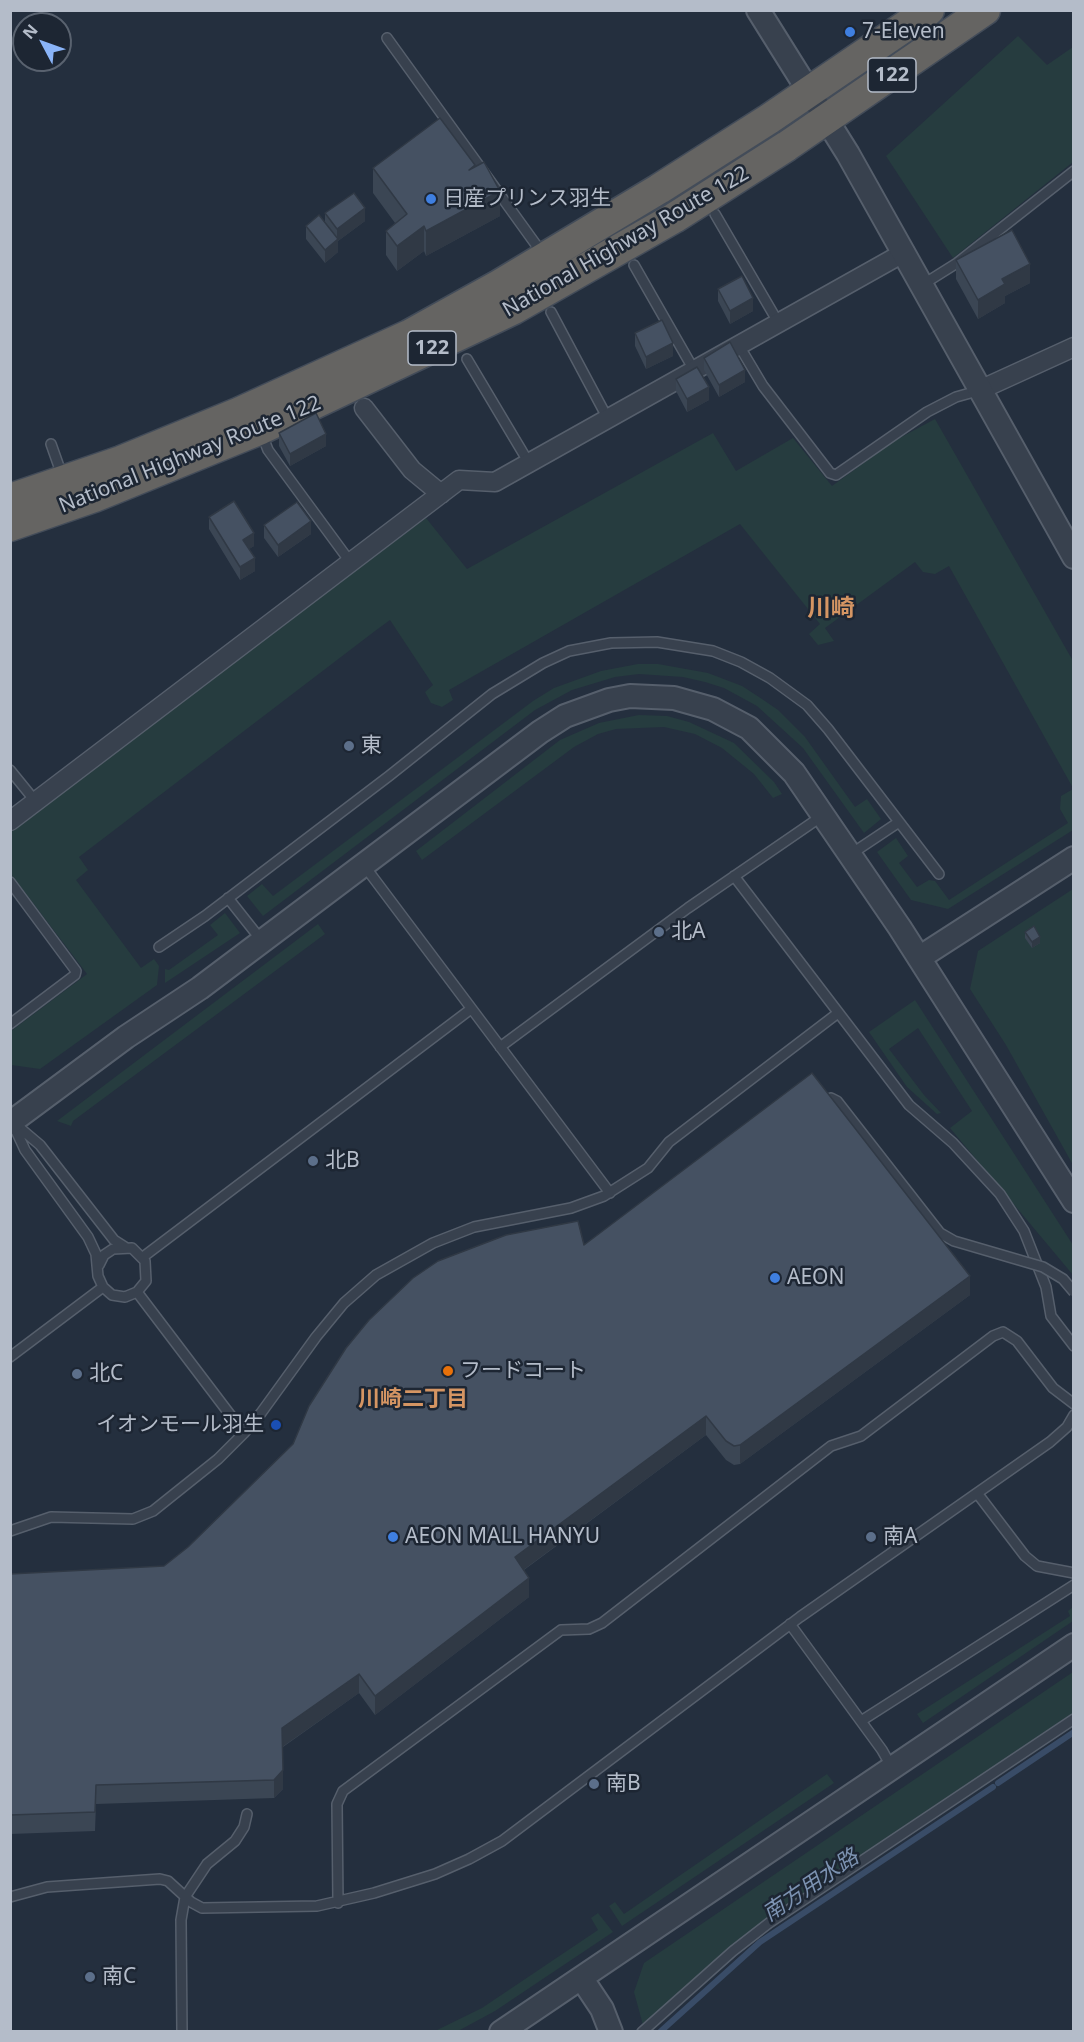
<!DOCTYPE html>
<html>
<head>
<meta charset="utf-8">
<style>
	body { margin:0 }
	#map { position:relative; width:1084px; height:2042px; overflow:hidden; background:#242f3e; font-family:"Noto Sans",sans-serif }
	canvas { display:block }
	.frame { position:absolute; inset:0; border:12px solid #b4bcc9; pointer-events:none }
	.north { position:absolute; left:12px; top:12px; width:60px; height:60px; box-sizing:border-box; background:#1d2633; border:2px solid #59626f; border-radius:50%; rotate:311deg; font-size:16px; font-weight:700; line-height:24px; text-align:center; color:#b4bcc9 }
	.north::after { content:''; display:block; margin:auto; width:21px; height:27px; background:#8ab4f8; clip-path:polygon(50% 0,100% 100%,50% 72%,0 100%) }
</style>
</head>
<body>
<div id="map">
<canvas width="1084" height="2042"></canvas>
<div class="frame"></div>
<div class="north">N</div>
</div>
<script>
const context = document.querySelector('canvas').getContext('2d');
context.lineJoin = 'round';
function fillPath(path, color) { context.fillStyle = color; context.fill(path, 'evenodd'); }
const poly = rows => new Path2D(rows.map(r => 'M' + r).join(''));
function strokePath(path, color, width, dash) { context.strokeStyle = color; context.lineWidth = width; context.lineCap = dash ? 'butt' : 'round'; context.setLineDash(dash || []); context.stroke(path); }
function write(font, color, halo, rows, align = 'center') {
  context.font = font + ' "Noto Sans","Noto Sans JP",sans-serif'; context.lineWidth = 5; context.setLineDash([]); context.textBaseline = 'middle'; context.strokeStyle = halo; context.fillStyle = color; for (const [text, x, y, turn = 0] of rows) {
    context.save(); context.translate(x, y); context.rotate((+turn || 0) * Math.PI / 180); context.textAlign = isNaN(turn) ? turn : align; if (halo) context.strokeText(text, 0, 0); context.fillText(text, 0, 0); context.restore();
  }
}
const green = poly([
	[1018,36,1047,65,1073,47,1073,162,953,258,886,156],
	[935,419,1073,661,1073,788,949,566,935,574,923,572,915,562,825,628,834,641,818,645,809,634,820,624,740,524,449,690,453,700,442,707,431,703,425,692,433,685,390,620,375,631,79,857,88,870,76,880,141,968,154,959,159,966,157,985,40,1069,11,1065,11,1031,87,974,11,874,11,830,426,518,467,569,713,433,736,471,793,438,832,486,894,441],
	[638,664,658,664,708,673,742,686,762,699,778,710,805,737,855,807,867,799,881,819,864,833,803,748,757,706,724,688,705,682,683,677,639,674,615,677,572,690,535,710,263,916,247,896,262,884,273,896,533,701,554,688,601,671],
	[639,715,667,716,689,722,734,743,774,782,782,794,773,798,754,774,722,748,695,734,664,727,616,729,598,734,574,747,422,860,416,851,560,740,599,723],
	[1073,789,1073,830,948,909,911,900,877,852,896,838,908,856,899,863,917,887,929,880,935,881,949,900,1068,823,1060,809,1061,796],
	[1073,889,1073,1165,1006,1045,970,989,978,951],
	[225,913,240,933,165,983,165,969,169,970,218,935,210,925],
	[318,924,325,934,73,1121,71,1126,57,1121],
	[915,1000,1073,1245,1073,1275,950,1128,972,1111,918,1028,889,1049,924,1095,941,1113,937,1114,907,1087,869,1032],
	[1073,1607,1073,1621,923,1723,917,1714,1070,1616,1068,1611],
	[1073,1672,1073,1713,760,1924,643,2025,634,1992,644,1963],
	[827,1774,834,1783,622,1926,609,1906,615,1902,624,1914],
	[598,1913,613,1932,495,2011,458,2031,435,2031,482,2008,598,1930,591,1918]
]);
const stream = poly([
	[998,1783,1074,1732],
	[660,2032,760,1942,993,1787]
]);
const service = poly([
	[387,38,542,253],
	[715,214,778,322],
	[634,265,694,370],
	[922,285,957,263,1074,171],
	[551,312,608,419],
	[738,344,763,386,830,473,836,475,927,412,956,397,981,390],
	[467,359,529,463],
	[261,432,268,450,351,563],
	[51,444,63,478],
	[10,770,36,802],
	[851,854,899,822],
	[363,864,610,1193],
	[734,876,909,1105,953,1143,1000,1194,1024,1231,1046,1287,1051,1316,1074,1346],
	[10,882,76,971,75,975,10,1024],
	[228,898,262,941],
	[159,947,205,916,389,776,492,694,543,663,569,651,611,643,657,642,713,651,741,662,770,678,807,705,828,729,939,874],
	[500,1047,688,908,822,816],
	[12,1122,25,1150,88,1237,96,1254,98,1276,103,1287,112,1295,125,1297,137,1292,146,1281,145,1261,132,1248,113,1249,104,1255,99,1265],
	[14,1123,40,1145,114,1240,125,1247],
	[143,1257,471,1009],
	[137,1292,244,1433],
	[10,1357,103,1287],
	[977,1493,1025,1556,1037,1566,1074,1573],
	[10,1531,51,1517,133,1519,153,1511,218,1459,244,1433,261,1413,316,1337,344,1303,376,1275,433,1243,474,1227,571,1208,604,1196,648,1168,669,1142,838,1013],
	[790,1624,882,1750,891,1766],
	[861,1721,1074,1585],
	[10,1897,47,1887,160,1879,168,1881,191,1902,202,1908,317,1906,374,1893,435,1874,469,1859,502,1841,800,1617,1050,1442,1067,1427,1074,1415],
	[338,1903,337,1804,343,1791,561,1630,589,1629,602,1623,831,1446,861,1436,993,1336,1003,1332,1017,1341,1053,1388,1074,1404],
	[182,2032,181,1920,185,1897,207,1864,235,1841,244,1827,247,1814],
	[642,2032,733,1951,769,1923,1074,1719]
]);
const minor = poly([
	[982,389,1074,347],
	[364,408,412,470,441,494],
	[10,821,459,480,495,482,905,252]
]);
const tertiary = poly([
	[758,10,848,154,1074,557],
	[919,958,1074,858],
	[10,1123,126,1037,200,988,540,732,565,716,609,700,630,696,674,698,713,709,749,728,794,773,900,928,1074,1201],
	[582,1979,602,2009,611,2032],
	[501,2032,1074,1645]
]);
const trunk = poly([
	[10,499,121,461,238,413,409,335,499,285,659,189,769,119,929,10],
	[10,526,94,497,261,429,514,309,674,218,787,146,985,10]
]);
const serviceBridge = poly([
	[822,1103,831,1098,837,1101,940,1233,954,1241,1043,1267,1063,1279,1074,1292]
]);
const wall = poly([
	[475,167,500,216,426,256,424,251,397,271,386,255,386,231,395,223,373,193,373,168],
	[325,213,365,221,338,241,338,252,325,263,306,239,306,226,325,223],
	[956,260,1030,283,1005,296,1005,303,978,319,956,279],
	[718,289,753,311,730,324,718,301],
	[635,333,673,356,646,369,635,346],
	[704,358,745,382,719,397,704,370],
	[676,379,709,400,687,412,676,391],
	[279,433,326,446,290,466,279,446],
	[209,517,254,546,249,549,255,571,240,580,209,529],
	[264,525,311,534,278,557,264,538],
	[1025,932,1040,943,1032,948,1025,938],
	[584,1245,970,1295,740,1464,734,1465,726,1460,706,1435,524,1570,529,1597,375,1715,359,1693,283,1747,283,1789,274,1798,96,1804,95,1831,10,1834,10,1574,164,1566]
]);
const shadedWall = poly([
	[500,191,500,216,426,256,426,231],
	[365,208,365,221,338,241,338,252,325,263,325,250,337,240,337,229],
	[424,226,424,251,397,271,397,246],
	[1030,264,1030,283,1005,296,1005,303,978,319,978,300,1002,279],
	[753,298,753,311,730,324,730,311],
	[673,343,673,356,646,369,646,357],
	[745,370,745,382,719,397,719,385],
	[709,387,709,400,687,412,687,399],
	[326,434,326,446,290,466,290,454],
	[311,521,311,534,278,557,278,545],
	[254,533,254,546,243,553,243,540],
	[255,558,255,571,240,580,240,567],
	[1040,937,1040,943,1032,948,1032,942],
	[970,1276,970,1295,740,1464,740,1445],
	[706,1416,706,1435,515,1576,515,1557],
	[529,1578,529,1597,375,1715,375,1696],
	[359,1674,359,1693,282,1747,282,1728],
	[283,1770,283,1789,274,1798,274,1780]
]);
const building = poly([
	[440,118,475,165,469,170,484,162,500,191,426,231,424,226,397,246,386,231,407,214,373,168,440,118],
	[354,193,365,208,337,229,325,213,354,193],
	[319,215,338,239,325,250,306,226,319,215],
	[1012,230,1030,264,1002,279,1005,284,978,300,956,260,1012,230],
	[742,276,753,298,730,311,718,289,742,276],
	[662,320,673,343,646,357,635,333,662,320],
	[730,342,745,370,719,385,704,358,730,342],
	[697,367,709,387,687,399,676,379,697,367],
	[316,413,326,434,290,454,279,433,316,413],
	[234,501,254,533,243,540,255,558,240,567,209,517,234,501],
	[297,502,311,521,278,545,264,525,297,502],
	[1034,926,1040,937,1032,942,1025,932,1034,926],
	[812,1073,970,1276,740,1445,734,1446,726,1441,706,1416,515,1557,529,1578,375,1696,359,1674,282,1728,283,1770,274,1780,96,1785,95,1812,10,1815,10,1574,164,1566,188,1547,293,1444,309,1406,346,1348,369,1320,413,1278,438,1261,506,1235,578,1221,584,1245,812,1073]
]);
const markers = [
	[850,32,6,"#3f7fe0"],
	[431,199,6,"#3f7fe0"],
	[349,746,6,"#5c6f8a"],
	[659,932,6,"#5c6f8a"],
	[313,1161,6,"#5c6f8a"],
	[775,1278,6,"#3f7fe0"],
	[448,1371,6,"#e8710a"],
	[77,1374,6,"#5c6f8a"],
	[276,1425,6,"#1a4fb4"],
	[393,1537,6,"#3f7fe0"],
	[871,1537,6,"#5c6f8a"],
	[594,1784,6,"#5c6f8a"],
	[90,1977,6,"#5c6f8a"]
];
const shields = [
	[892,75,48],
	[432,348,48]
];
const shieldNames = [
	["122",892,75],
	["122",432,348]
];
const poiNames = [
	["7-Eleven",862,32],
	["日産プリンス羽生",443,199],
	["東",361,746],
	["北A",671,932],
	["北B",325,1161],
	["AEON",787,1278],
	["フードコート",460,1371],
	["北C",89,1374],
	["イオンモール羽生",264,1425,"right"],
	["AEON MALL HANYU",405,1537],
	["南A",883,1537],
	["南B",606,1784],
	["南C",102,1977]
];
const streetNames = [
	["National Highway Route 122",626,242,-30],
	["National Highway Route 122",190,455,-22]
];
const neighbourhoodNames = [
	["川崎二丁目",413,1400]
];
const waterNames = [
	["南方用水路",811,1886,-34]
];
const quarterNames = [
	["川崎",831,609]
];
fillPath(green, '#263c3f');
strokePath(stream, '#394c67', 6);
strokePath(service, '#565f6c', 12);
strokePath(minor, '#565f6c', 21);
strokePath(tertiary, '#565f6c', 26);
strokePath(trunk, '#434c59', 33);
strokePath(service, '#38414e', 9);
strokePath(minor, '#38414e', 18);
strokePath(tertiary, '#38414e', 22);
strokePath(trunk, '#656462', 30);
strokePath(serviceBridge, '#565f6c', 12, []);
strokePath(serviceBridge, '#38414e', 9);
fillPath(wall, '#3b4654');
fillPath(shadedWall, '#303945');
fillPath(building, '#455162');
strokePath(building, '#303945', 1.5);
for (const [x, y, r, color] of markers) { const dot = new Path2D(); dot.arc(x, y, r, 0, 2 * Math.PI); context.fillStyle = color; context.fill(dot); strokePath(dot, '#1d2633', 2); }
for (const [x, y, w] of shields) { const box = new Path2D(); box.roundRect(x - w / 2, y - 17, w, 34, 4.5); context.fillStyle = '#1d2633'; context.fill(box); strokePath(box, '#b4bcc9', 1.5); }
write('bold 20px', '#b4bcc9', null, shieldNames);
write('21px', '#b4bcc9', '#1d2633', poiNames, 'left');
write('21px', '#b4bcc9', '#1d2633', streetNames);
write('bold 22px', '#d59563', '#1d2633', neighbourhoodNames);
write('italic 22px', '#7c92b1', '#1d2633', waterNames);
write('bold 24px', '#d59563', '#1d2633', quarterNames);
</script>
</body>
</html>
